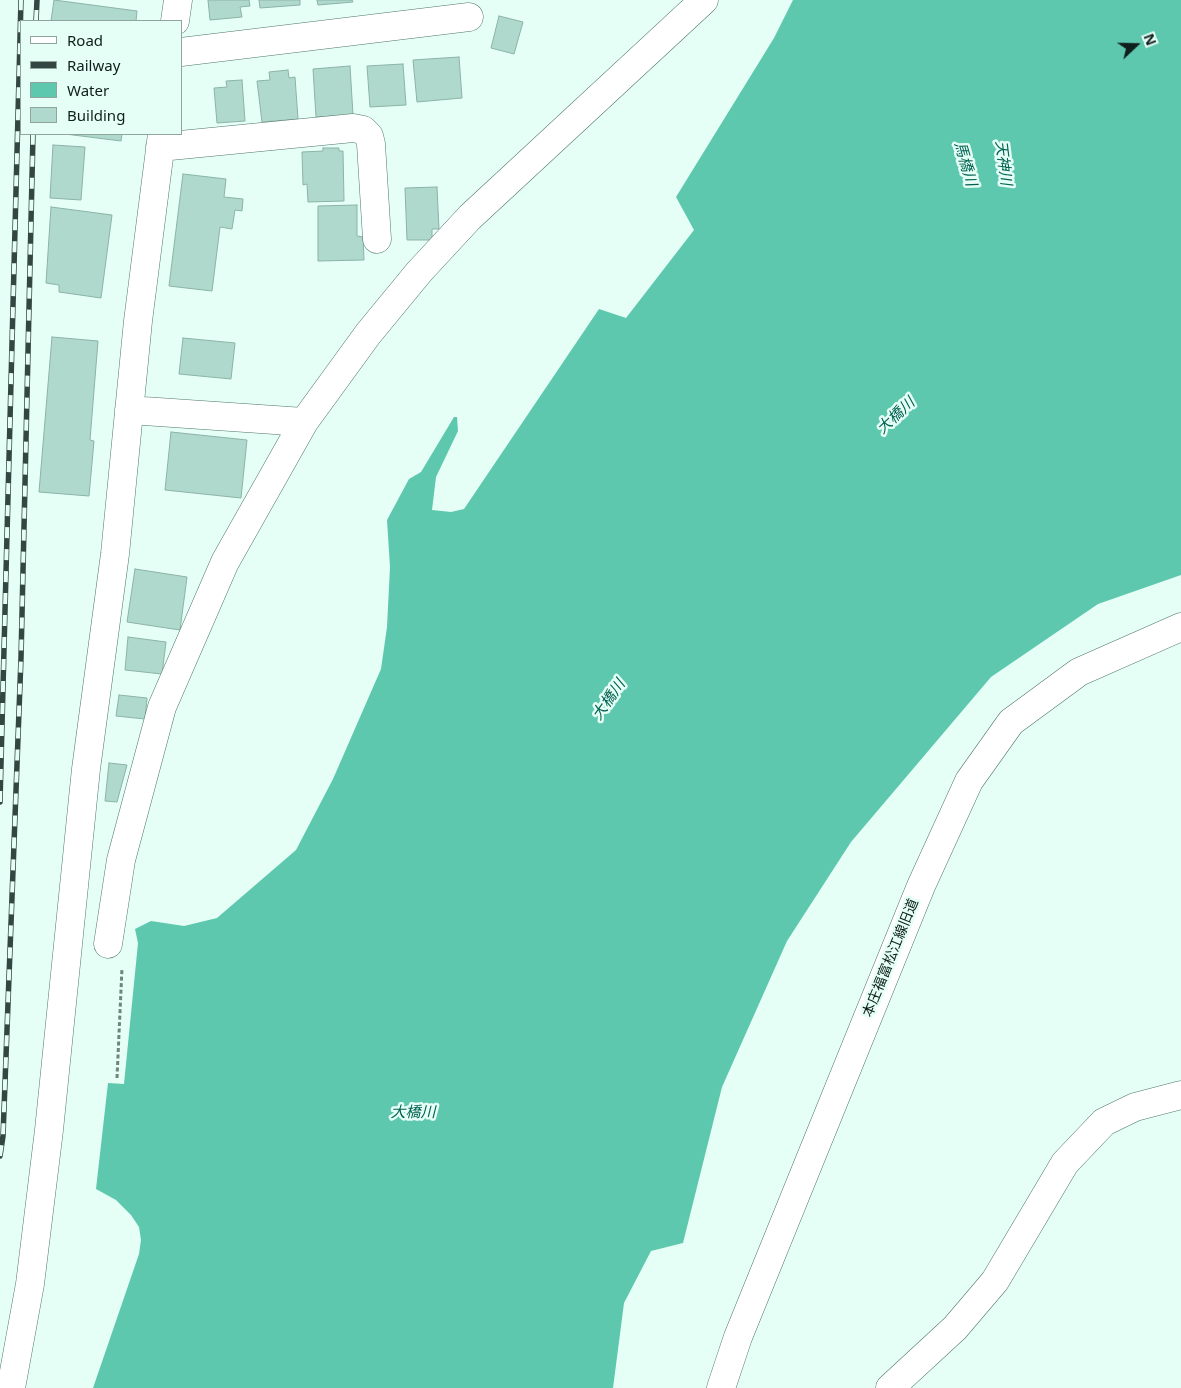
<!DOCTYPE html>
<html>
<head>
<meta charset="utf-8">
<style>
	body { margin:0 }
	#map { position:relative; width:1181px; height:1388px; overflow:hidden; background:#e5fef6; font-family:"Noto Sans",sans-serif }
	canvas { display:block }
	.legend { position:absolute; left:20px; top:20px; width:162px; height:115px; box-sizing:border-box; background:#e5fef6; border:1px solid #8fa59e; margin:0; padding:6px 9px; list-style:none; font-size:15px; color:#0f1f1b }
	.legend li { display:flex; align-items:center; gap:10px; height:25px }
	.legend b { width:25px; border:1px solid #8fa59e }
	.north { position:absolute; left:1111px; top:20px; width:50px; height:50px; -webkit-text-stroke:4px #e5fef6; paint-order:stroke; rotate:69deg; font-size:14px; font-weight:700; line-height:20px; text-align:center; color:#0f1f1b }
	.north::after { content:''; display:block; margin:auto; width:18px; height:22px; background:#0f1f1b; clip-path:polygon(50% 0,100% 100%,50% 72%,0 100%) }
</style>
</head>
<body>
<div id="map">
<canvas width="1181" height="1388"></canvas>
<ul class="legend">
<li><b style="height:6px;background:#fff"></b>Road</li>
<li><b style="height:6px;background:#344641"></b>Railway</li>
<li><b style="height:14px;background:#5dc8ae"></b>Water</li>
<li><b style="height:14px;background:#b0d9cd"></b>Building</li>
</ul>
<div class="north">N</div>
</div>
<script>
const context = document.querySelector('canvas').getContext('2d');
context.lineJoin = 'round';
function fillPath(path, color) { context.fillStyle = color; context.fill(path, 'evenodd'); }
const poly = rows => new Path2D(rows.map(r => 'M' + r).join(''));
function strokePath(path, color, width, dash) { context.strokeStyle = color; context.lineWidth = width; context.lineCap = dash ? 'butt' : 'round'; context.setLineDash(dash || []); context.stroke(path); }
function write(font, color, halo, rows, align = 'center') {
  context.font = font + ' "Noto Sans","Noto Sans JP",sans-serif'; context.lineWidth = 5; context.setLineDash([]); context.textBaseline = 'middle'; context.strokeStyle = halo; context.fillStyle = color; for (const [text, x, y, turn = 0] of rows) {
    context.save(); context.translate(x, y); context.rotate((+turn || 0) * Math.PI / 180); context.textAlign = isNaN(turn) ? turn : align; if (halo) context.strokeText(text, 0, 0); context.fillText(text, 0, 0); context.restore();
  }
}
const water = poly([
	[793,0,1181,0,1181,575,1098,604,991,677,851,842,787,941,722,1087,683,1243,651,1251,624,1303,613,1388,93,1388,139,1254,141,1240,139,1227,131,1215,116,1200,96,1189,108,1083,124,1084,138,943,135,929,151,921,184,926,217,918,296,850,333,779,381,669,387,627,390,567,387,520,409,479,421,472,454,417,457,417,458,431,436,477,432,510,451,512,464,509,599,309,626,318,694,230,676,197,774,38]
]);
const building = poly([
	[54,0,137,11,136,21,51,21,54,0],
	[208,0,249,0,250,6,240,7,242,17,210,20,208,0],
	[259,0,300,0,300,5,260,8,259,0],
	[317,0,352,0,353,2,318,5,317,0],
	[499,16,523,22,514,54,491,48,499,16],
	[459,57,462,98,417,102,413,60,459,57],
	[403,64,406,105,370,107,367,66,403,64],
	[350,66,353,115,316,117,313,69,350,66],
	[288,70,289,78,295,77,298,119,262,122,257,81,270,80,269,72,288,70],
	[242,80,245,121,217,123,214,88,227,87,226,81,242,80],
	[65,134,122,134,121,141,65,134],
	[53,145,85,147,81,200,50,198,53,145],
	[323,148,339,148,339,151,343,151,344,201,308,202,307,184,303,185,302,152,323,151,323,148],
	[183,174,226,179,224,197,243,199,242,211,235,210,232,229,220,227,212,291,169,286,183,174],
	[437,187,439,229,432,229,432,240,407,240,405,188,437,187],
	[357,205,357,236,363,237,364,260,318,261,318,206,357,205],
	[51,207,112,215,101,298,59,292,59,285,46,283,51,207],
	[52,337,98,341,90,440,94,441,89,496,39,492,52,337],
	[183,338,235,343,231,379,179,374,183,338],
	[171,432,247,440,241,498,165,490,171,432],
	[135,569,187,577,180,630,127,622,135,569],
	[128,637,166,642,162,674,125,670,128,637],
	[119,695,147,698,145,719,116,716,119,695],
	[109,763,127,765,117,802,105,801,109,763]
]);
const path = poly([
	[117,1078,122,968]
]);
const minor = poly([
	[175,21,178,0],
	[181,52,469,17],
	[160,147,353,128,363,130,369,136,371,144,377,239],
	[129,410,304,422],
	[108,944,121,860,162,707,225,562,304,422,368,334,419,272,470,217,704,0],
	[11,1388,30,1284,49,1130,86,769,115,554,138,321,162,134],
	[721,1388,738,1337,921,886,969,781,1011,722,1079,672,1181,627],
	[890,1388,955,1328,995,1281,1065,1163,1104,1122,1135,1107,1181,1095]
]);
const rail = poly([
	[36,21,37,0],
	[0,802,21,0],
	[0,1156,3,1136,21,658,33,134]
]);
const streetNames = [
	["本庄福富松江線旧道",891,958,-68]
];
const waterNames = [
	["天神川",1003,163,83],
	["馬橋川",965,164,74],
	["大橋川",896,416,-43],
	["大橋川",609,700,-55],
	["大橋川",413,1113]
];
fillPath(water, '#5dc8ae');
fillPath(building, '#b0d9cd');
strokePath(building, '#8bb3a7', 1);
strokePath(minor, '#50766b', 29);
strokePath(path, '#70847e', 3, [4, 2.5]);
strokePath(minor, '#fff', 28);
strokePath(rail, '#344641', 5.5);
strokePath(rail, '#e5fef6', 4, [11]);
write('14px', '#0f1f1b', '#e5fef6', streetNames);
write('italic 15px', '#026150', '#e5fef6', waterNames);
</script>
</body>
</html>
